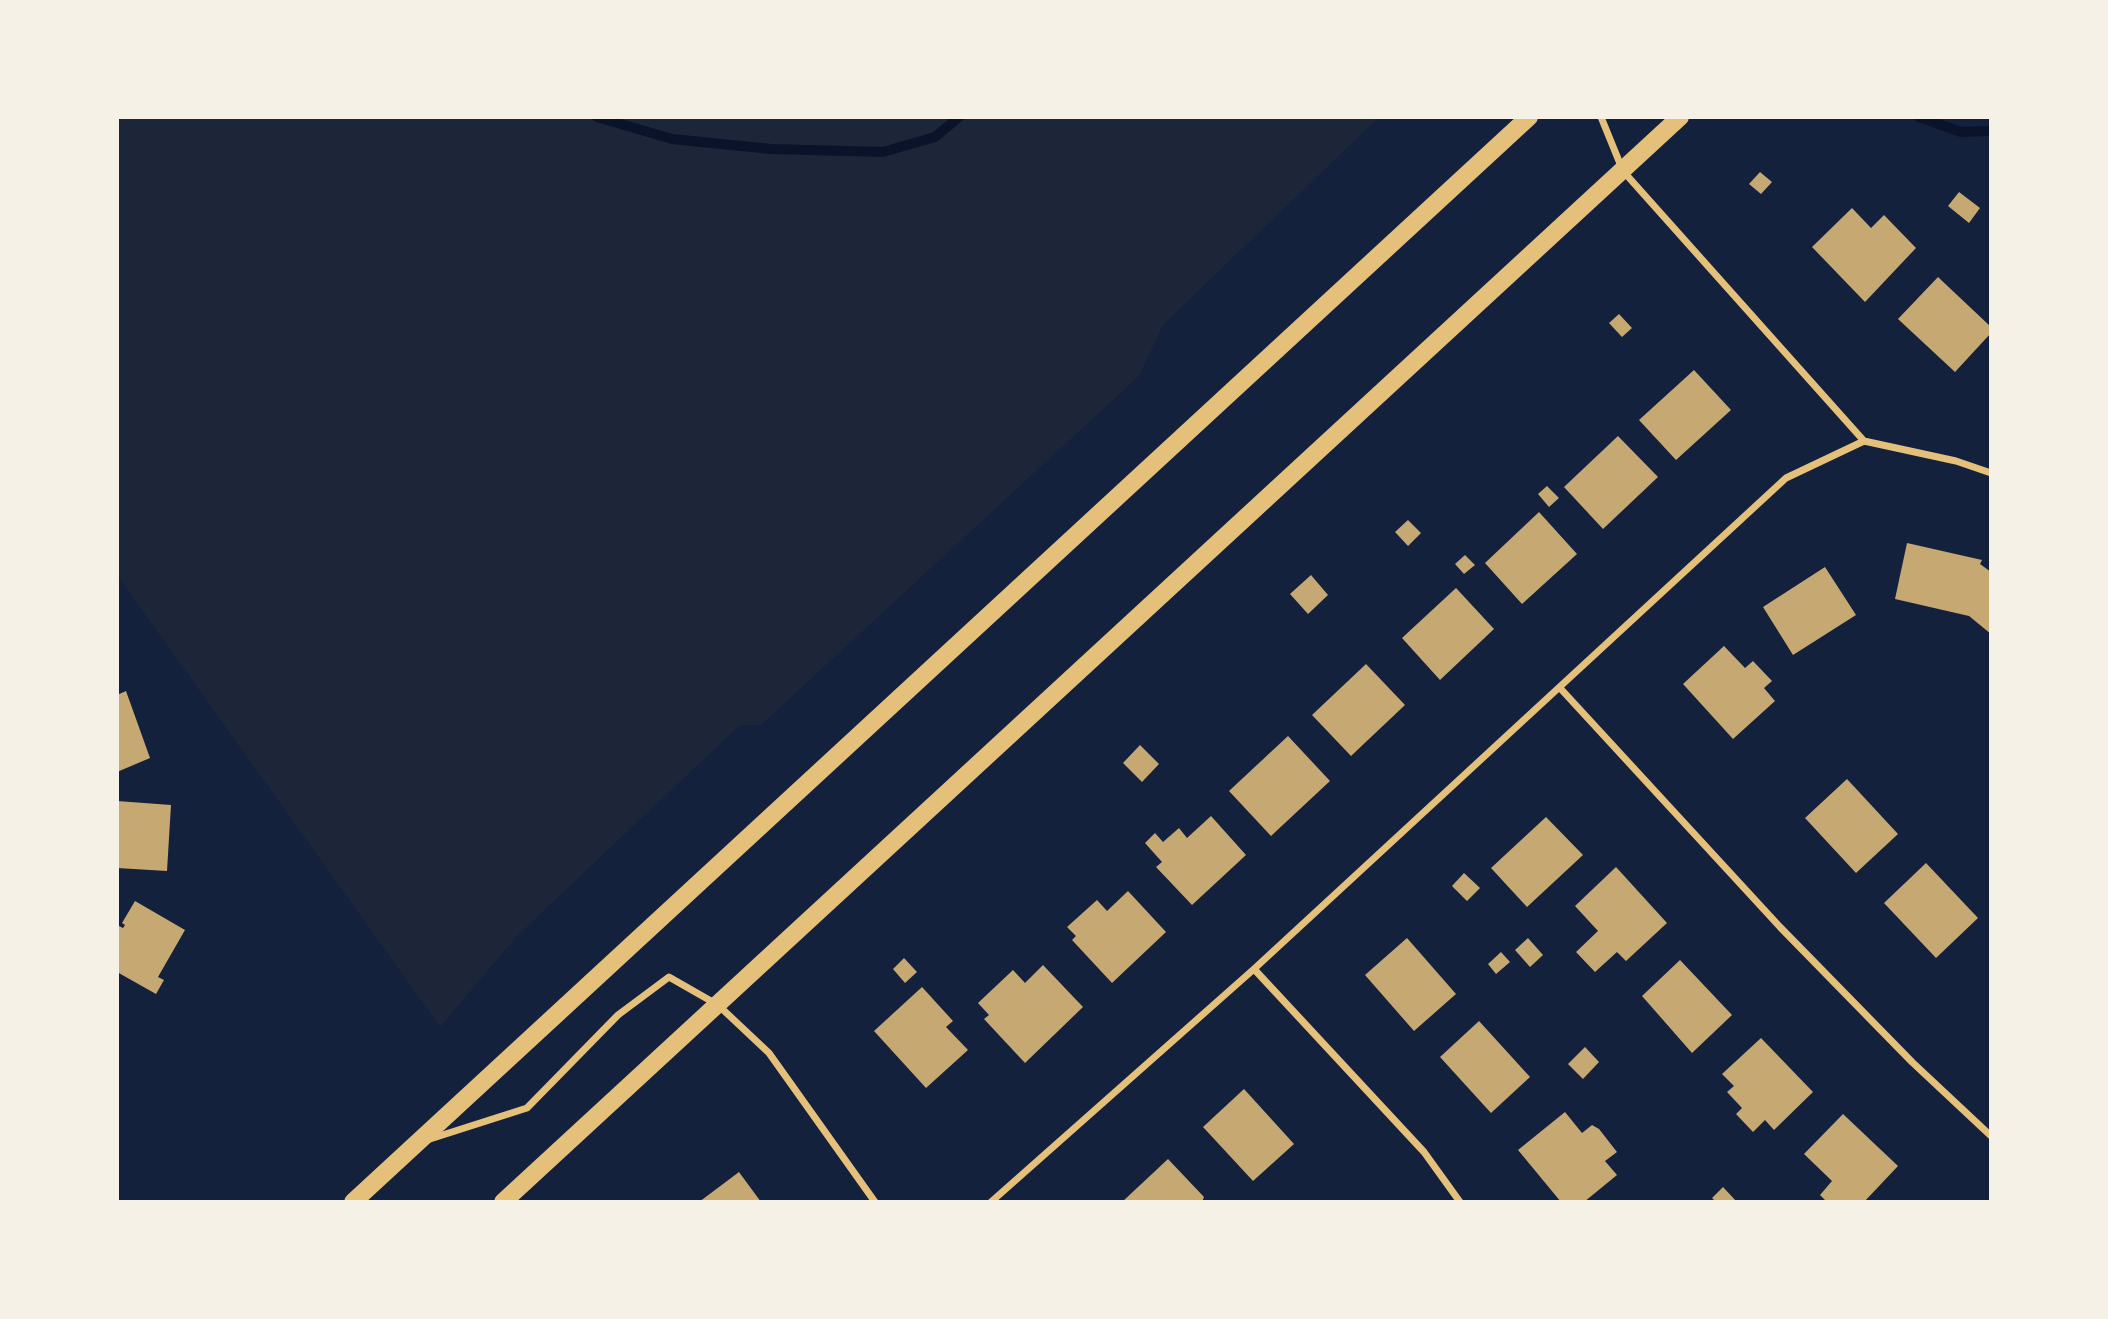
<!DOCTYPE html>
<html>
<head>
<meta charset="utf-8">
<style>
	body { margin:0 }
	#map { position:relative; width:2108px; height:1319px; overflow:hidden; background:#14213d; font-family:"Archivo Narrow",sans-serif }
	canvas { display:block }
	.frame { position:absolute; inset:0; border:119px solid #f6f1e7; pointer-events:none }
</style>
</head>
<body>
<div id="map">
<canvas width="2108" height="1319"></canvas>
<div class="frame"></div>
</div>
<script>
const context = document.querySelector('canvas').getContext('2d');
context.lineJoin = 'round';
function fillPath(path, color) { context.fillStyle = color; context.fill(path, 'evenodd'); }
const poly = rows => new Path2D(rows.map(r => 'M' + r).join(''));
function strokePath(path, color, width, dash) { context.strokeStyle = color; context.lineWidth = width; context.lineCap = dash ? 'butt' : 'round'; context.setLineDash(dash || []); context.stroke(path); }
const green = poly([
	[117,117,1379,117,1163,325,1139,376,761,725,740,725,517,936,440,1027,117,575]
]);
const stream = poly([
	[597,117,672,139,771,149,883,152,935,137,959,117],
	[1919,117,1961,132,1991,131]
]);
const building = poly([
	[1760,172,1772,182,1761,194,1749,184],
	[1959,192,1980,208,1969,223,1948,206],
	[1852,208,1871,228,1884,215,1916,248,1865,302,1812,247],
	[1938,277,1991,327,1991,333,1955,372,1898,319],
	[1619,314,1632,328,1622,337,1609,323],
	[1694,370,1731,410,1676,460,1639,420],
	[1618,436,1658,477,1603,529,1564,487],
	[1547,486,1559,498,1549,507,1538,494],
	[1539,512,1577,554,1522,604,1485,563],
	[1408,520,1421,533,1408,546,1395,532],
	[1907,543,1982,560,1980,564,1991,572,1991,634,1969,616,1895,599],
	[1465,555,1475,565,1464,574,1455,564],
	[1825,567,1856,615,1793,655,1763,607],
	[1311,575,1328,595,1308,614,1290,594],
	[1456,588,1494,629,1440,680,1402,638],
	[1724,646,1745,668,1753,661,1772,681,1764,688,1775,701,1733,739,1683,684],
	[1366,664,1405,705,1351,756,1312,715],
	[126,691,150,758,117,772,117,695],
	[1288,736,1330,781,1271,836,1229,791],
	[1140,745,1159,764,1142,782,1123,763],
	[1847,779,1898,834,1856,873,1805,818],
	[117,801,171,805,167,871,117,868],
	[1211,816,1246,855,1192,905,1156,867,1162,862,1145,843,1155,833,1163,842,1179,828,1187,838],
	[1546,817,1583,855,1527,907,1491,868],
	[1926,863,1978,918,1936,958,1884,903],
	[1616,867,1667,923,1626,961,1617,952,1595,972,1576,952,1598,931,1575,906],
	[1464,873,1480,888,1467,901,1452,886],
	[1128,891,1166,932,1112,983,1072,940,1076,936,1067,927,1097,900,1107,911],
	[135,901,185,930,158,977,164,980,156,994,117,972,117,925,123,928,125,925,122,923],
	[1407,938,1456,994,1414,1031,1365,975],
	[1528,938,1543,955,1530,967,1515,950],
	[1501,952,1510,962,1496,974,1488,964],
	[904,958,917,972,905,983,893,969],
	[1680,960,1732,1015,1692,1053,1642,996],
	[1043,965,1083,1007,1025,1063,984,1019,989,1015,978,1003,1013,970,1025,983],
	[922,987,953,1021,946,1027,968,1050,926,1088,874,1031],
	[1479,1021,1530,1077,1491,1113,1440,1057],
	[1761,1038,1813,1092,1774,1130,1765,1120,1753,1132,1736,1114,1742,1108,1727,1092,1734,1086,1722,1074],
	[1585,1047,1599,1062,1583,1079,1568,1064],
	[1244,1089,1294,1144,1253,1181,1203,1127],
	[1565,1112,1582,1133,1592,1125,1599,1129,1617,1152,1605,1161,1617,1175,1584,1202,1561,1202,1518,1150],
	[1843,1114,1898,1166,1864,1202,1827,1202,1820,1195,1832,1181,1804,1154],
	[1168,1159,1204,1197,1202,1202,1122,1202],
	[739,1172,761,1202,699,1202],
	[1723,1187,1737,1202,1716,1202,1712,1198]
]);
const minor = poly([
	[1601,117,1623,171,1864,441,1956,461,1991,473],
	[1560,688,1780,927,1912,1062,1991,1136],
	[1254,969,1424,1152,1460,1202],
	[430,1139,527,1108,618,1015,669,977,718,1005,769,1053,875,1202],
	[991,1202,1254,969,1786,478,1864,441]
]);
const primary = poly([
	[353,1202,1529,117],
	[503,1202,1680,117]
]);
fillPath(green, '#1d2539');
strokePath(stream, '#0b132b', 10);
fillPath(building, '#c6a872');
strokePath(minor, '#e5c07b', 7);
strokePath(primary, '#e5c07b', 18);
</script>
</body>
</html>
